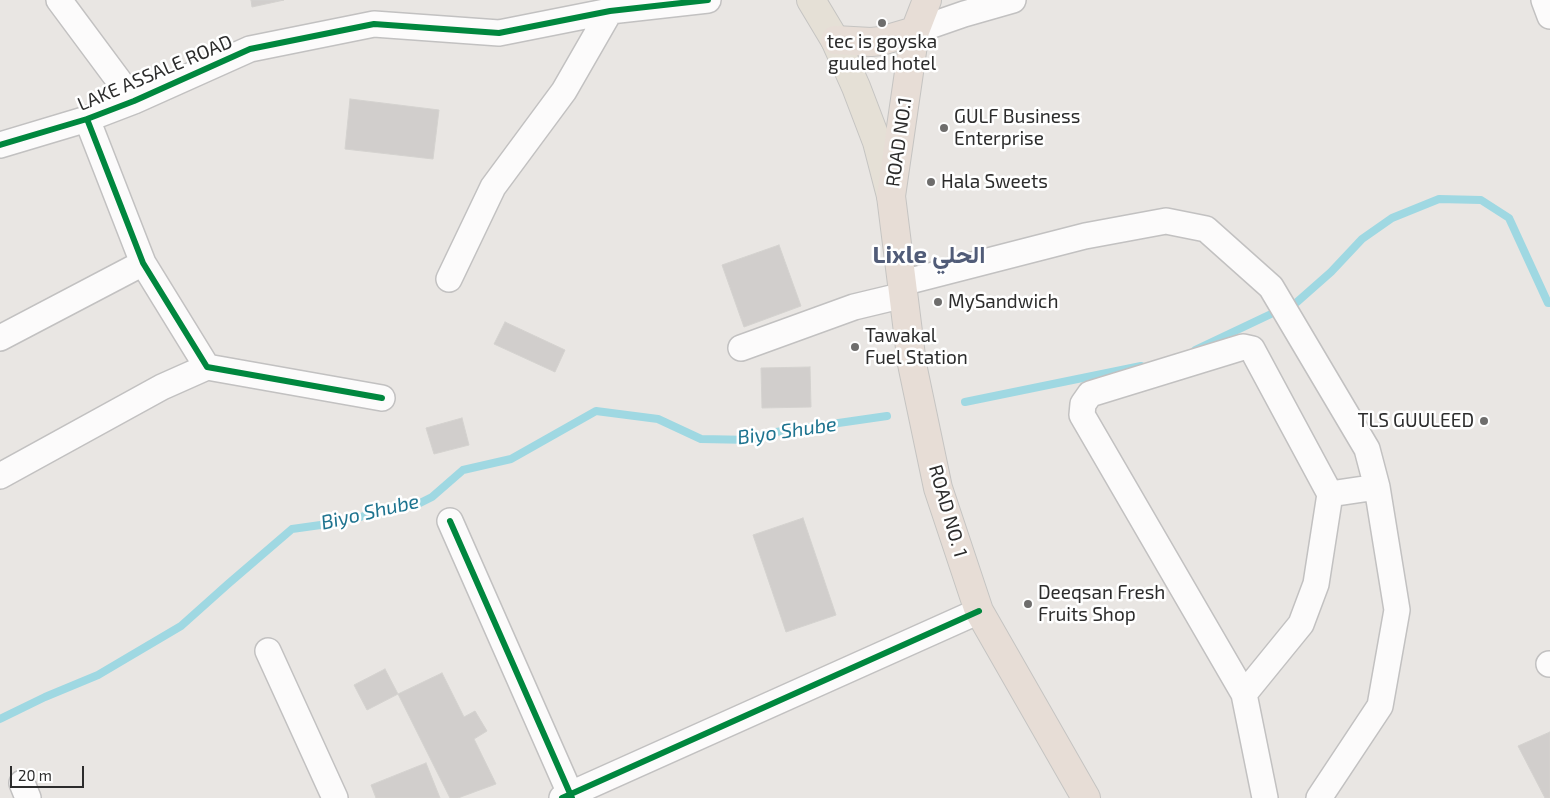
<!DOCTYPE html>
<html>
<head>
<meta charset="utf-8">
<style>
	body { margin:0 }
	#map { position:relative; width:1550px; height:798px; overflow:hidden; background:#e9e6e3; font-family:"Exo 2",sans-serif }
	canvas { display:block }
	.scale { position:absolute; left:10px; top:766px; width:74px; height:22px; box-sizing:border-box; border:2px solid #2c2c2c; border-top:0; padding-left:6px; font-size:15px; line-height:18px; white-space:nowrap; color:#2c2c2c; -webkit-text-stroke:4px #fff; paint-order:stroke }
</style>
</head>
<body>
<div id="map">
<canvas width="1550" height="798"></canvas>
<div class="scale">20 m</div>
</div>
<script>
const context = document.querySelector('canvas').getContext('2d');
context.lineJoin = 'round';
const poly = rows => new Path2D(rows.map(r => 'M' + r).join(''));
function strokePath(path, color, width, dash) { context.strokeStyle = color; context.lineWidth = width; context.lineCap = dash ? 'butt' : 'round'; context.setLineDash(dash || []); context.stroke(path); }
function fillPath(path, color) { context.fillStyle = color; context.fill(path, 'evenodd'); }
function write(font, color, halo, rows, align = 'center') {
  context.font = font + ' "Exo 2",Vazirmatn,sans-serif'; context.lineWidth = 5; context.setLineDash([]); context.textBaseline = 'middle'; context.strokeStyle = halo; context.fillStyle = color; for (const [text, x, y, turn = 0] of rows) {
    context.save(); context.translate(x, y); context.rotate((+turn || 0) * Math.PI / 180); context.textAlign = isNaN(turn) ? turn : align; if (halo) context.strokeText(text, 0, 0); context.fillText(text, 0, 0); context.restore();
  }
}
const stream = poly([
	[1297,302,1331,272,1362,239,1392,218,1439,199,1481,200,1509,218,1548,303,1550,303],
	[1195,350,1271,314],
	[965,402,1141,366],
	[0,719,45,697,98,675,181,626,228,584,292,529,342,522,382,511,416,505,432,497,463,470,511,459,596,411,658,419,701,439,753,440,776,432,887,416]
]);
const building = poly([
	[251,0,284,0,252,7,251,0],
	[350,99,439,110,433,159,345,149,350,99],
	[779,245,801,306,744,327,722,265,779,245],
	[505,322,565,350,555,372,494,344,505,322],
	[810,367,811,407,762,408,761,368,810,367],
	[462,418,469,445,434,454,426,428,462,418],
	[803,518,836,615,786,632,753,535,803,518],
	[385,669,398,694,367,710,354,685,385,669],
	[442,673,464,717,475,711,487,731,474,739,496,784,458,798,450,798,398,694,442,673],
	[1550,732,1550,798,1545,798,1518,746,1550,732],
	[426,763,440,798,376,798,371,785,426,763]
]);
const minor = poly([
	[59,0,134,101],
	[1544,0,1550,16],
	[915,31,964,14,1013,0],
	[87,119,143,263,207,367,382,398],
	[0,145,87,119,134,101,250,49,374,24,499,33,610,11,708,0],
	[449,279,493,187,564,91,610,11],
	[902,283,1085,236,1166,221,1206,229,1271,287,1367,449,1377,487,1397,610,1380,706,1319,798],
	[0,338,143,263],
	[741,348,854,307,904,295],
	[0,476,162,387,207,367],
	[1330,494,1377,487],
	[450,521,572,798],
	[268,651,335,798],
	[1549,664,1550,664],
	[1244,694,1301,624,1316,584,1330,494,1252,349,1243,347,1090,394,1083,404,1082,415,1244,694,1265,798],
	[22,783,28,798],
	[562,798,979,611]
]);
const major = poly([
	[811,0,835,40,856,87,877,142,891,196]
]);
const highway = poly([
	[927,0,915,31,891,196,912,364,938,488,979,611,1086,798],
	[835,40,871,42,881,41,915,31]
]);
const cycleway = poly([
	[87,119,143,263,207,367,382,398],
	[0,145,87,119,134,101,250,49,374,24,499,33,610,11,708,0],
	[450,521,572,798],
	[562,798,979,611]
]);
const markers = [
	[882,23,5,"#6e6d6c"],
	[944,128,5,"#6e6d6c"],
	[931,182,5,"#6e6d6c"],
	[938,302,5,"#6e6d6c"],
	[855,347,5,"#6e6d6c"],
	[1484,421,5,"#6e6d6c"],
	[1028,604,5,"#6e6d6c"]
];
const poiNames = [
	["tec is goyska",882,42,"center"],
	["guuled hotel",882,64,"center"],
	["GULF Business",954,117],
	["Enterprise",954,139],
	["Hala Sweets",941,182],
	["MySandwich",948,302],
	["Tawakal",865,336],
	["Fuel Station",865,358],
	["TLS GUULEED",1474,421,"right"],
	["Deeqsan Fresh",1038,593],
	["Fruits Shop",1038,615]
];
const streetNames = [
	["LAKE ASSALE ROAD",155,73,-23],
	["ROAD NO.1",899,142,-82],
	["ROAD NO. 1",948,511,74]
];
const waterNames = [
	["Biyo Shube",787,431,-8],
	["Biyo Shube",370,512,-13]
];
const districtNames = [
	["Lixle الحلي",929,255]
];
strokePath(stream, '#9fd8e2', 8);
fillPath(building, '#d1cecc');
strokePath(building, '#d4d2cf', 1);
strokePath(minor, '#c2c1c1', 28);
strokePath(major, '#c5c4c2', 30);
strokePath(highway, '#c5c4c2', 30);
strokePath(minor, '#fcfbfb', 25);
strokePath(major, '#e5e0d6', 28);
strokePath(highway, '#e7ddd6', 28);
strokePath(cycleway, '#00873e', 6);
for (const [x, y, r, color] of markers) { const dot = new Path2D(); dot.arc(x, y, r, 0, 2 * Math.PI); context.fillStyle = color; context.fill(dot); strokePath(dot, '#fff', 2); }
write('19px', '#2c2c2c', '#fff', poiNames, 'left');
write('19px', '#2c2c2c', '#fff', streetNames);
write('italic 20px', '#1d738f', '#fff', waterNames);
write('bold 24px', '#515c78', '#fff', districtNames);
</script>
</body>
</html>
